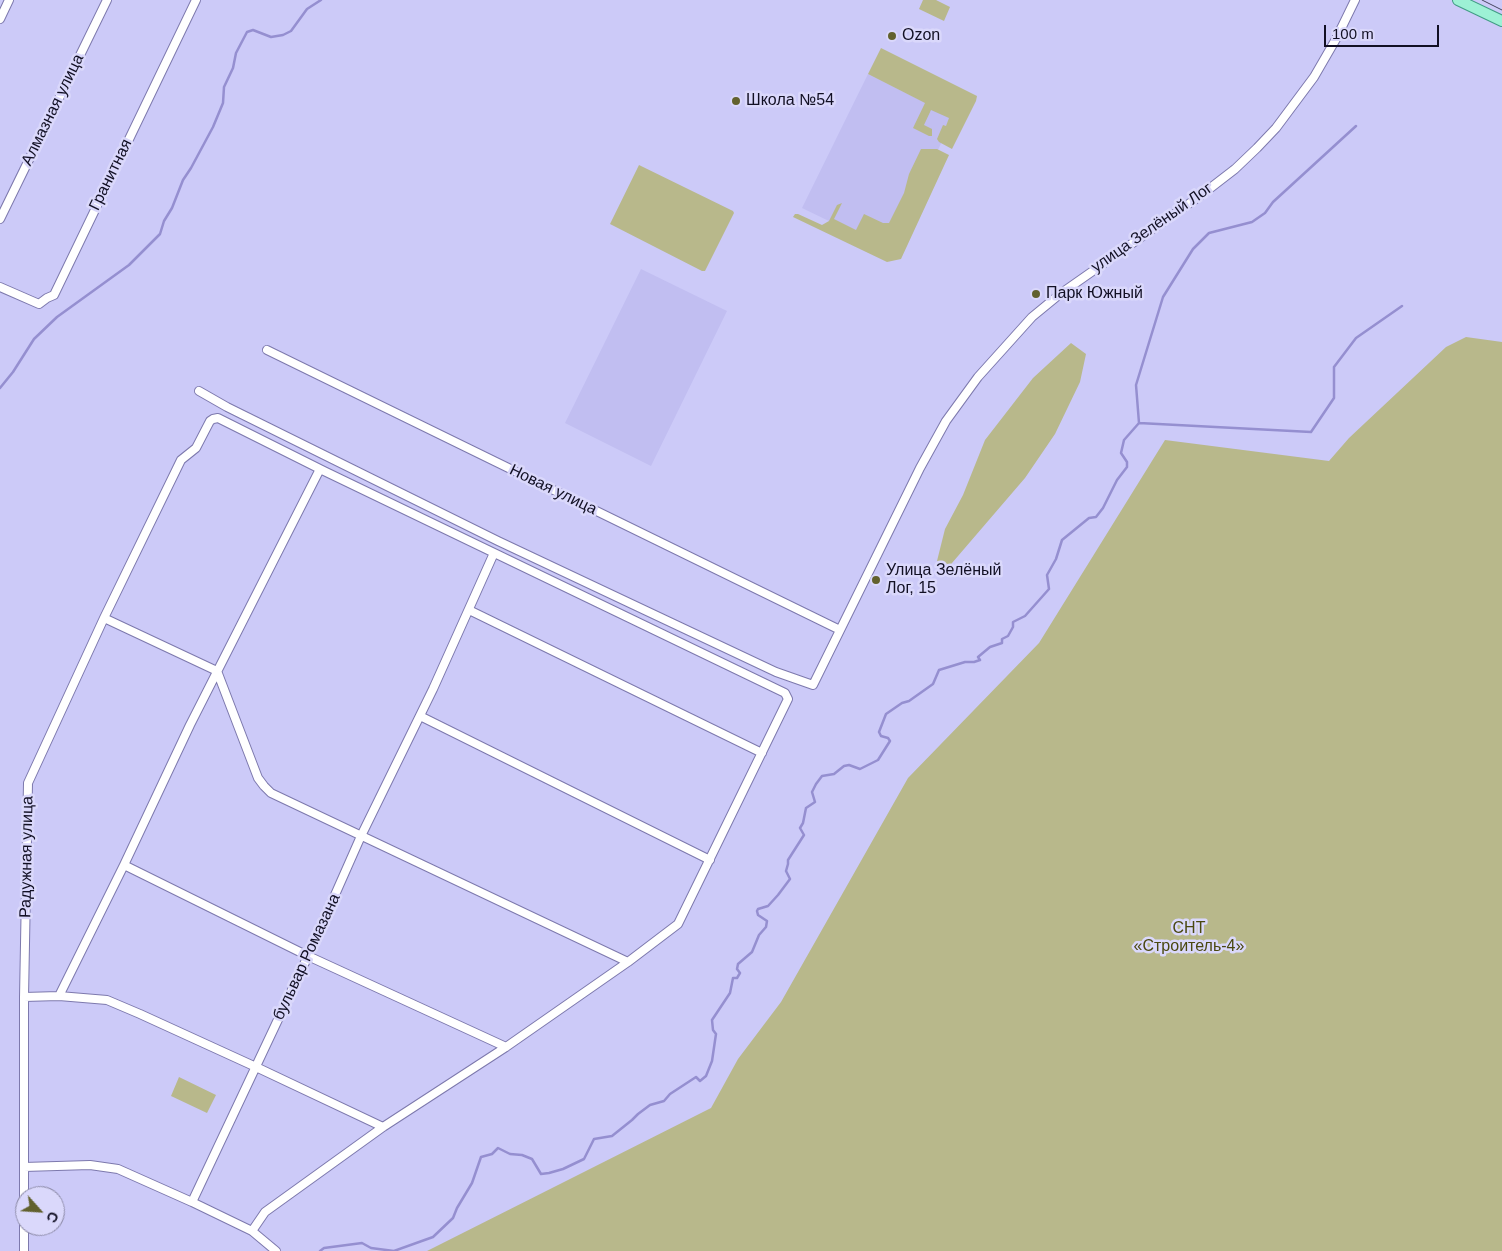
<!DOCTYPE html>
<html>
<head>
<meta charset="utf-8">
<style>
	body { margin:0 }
	#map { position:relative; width:1502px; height:1251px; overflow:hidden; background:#cccaf8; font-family:Helvetica,sans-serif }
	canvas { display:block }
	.north { position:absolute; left:15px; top:1186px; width:50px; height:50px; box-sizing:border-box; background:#dad8fb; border:1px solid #8a88a5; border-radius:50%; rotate:116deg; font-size:14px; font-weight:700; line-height:20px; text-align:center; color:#121024 }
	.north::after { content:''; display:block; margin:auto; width:18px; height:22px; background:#62612e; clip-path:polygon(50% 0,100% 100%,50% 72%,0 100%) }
	.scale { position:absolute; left:1324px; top:25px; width:115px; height:22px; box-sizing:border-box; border:2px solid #121024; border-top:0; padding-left:6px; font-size:15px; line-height:18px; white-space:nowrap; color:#121024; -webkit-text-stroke:4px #dad8fb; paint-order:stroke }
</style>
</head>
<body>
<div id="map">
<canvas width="1502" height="1251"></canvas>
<div class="north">С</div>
<div class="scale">100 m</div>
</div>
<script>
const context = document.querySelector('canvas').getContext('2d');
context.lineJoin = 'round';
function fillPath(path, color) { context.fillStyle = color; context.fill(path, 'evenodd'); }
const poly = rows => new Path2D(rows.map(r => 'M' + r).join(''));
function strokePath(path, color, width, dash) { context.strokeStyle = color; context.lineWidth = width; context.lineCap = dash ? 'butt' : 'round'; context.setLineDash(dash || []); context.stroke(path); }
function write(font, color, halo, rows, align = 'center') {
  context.font = font + ' Helvetica,sans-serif'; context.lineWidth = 5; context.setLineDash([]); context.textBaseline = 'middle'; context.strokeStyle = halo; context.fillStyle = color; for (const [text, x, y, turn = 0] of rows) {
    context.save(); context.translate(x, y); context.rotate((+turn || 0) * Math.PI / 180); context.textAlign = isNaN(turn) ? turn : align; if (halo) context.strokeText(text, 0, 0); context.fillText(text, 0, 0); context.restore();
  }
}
const built = poly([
	[868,74,954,117,889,250,802,208],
	[641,269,727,311,651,466,565,423]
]);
const green = poly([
	[923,0,936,0,950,7,944,21,919,9],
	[881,48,977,96,976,101,952,149,939,142,937,139,943,125,946,126,949,118,931,110,924,125,932,129,932,136,929,136,913,128,925,103,868,74],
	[921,149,937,149,949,155,901,259,887,262,793,217,795,214,798,214,822,225,829,221,837,205,842,203,834,219,856,230,864,214,883,223,889,223,904,193,909,174],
	[639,165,733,211,734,213,705,271,702,271,610,224],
	[1466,337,1502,342,1502,1251,427,1251,711,1108,738,1059,781,1002,908,778,1039,643,1165,440,1329,461,1349,438,1446,347],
	[1071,343,1086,354,1080,382,1055,434,1025,478,946,570,937,561,945,529,963,495,985,440,1033,378],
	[179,1077,216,1095,207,1113,171,1096]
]);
const stream = poly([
	[0,388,13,372,34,339,57,317,129,265,160,234,164,221,172,208,183,180,191,168,213,127,223,103,224,87,233,68,236,53,247,32,253,30,271,37,283,35,291,31,307,9,321,0],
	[1139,423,1311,432,1334,398,1334,367,1356,338,1402,306],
	[320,1251,324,1248,362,1243,371,1248,394,1251,433,1237,453,1218,457,1208,472,1183,481,1157,492,1154,498,1148,510,1154,522,1155,532,1159,541,1174,549,1173,563,1169,584,1159,594,1139,612,1136,632,1120,638,1114,650,1105,664,1101,670,1094,696,1077,700,1081,706,1076,712,1061,716,1034,713,1030,712,1020,730,993,733,978,737,978,740,973,737,969,738,964,752,952,759,935,766,927,767,921,758,915,757,911,758,909,768,906,778,895,790,879,786,871,788,864,788,860,804,835,800,828,803,823,806,808,815,802,812,792,816,784,822,776,834,774,844,766,849,765,860,769,878,760,890,741,888,738,881,736,879,732,886,714,902,703,909,701,933,684,939,670,965,662,974,662,980,660,978,657,990,647,1002,643,1002,639,1008,636,1013,627,1013,622,1025,616,1049,589,1047,575,1056,559,1062,540,1089,518,1096,517,1103,508,1117,480,1127,467,1127,462,1121,453,1124,440,1139,423,1136,385,1163,297,1193,249,1209,233,1252,222,1265,213,1273,202,1356,126]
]);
const minor = poly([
	[0,19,9,0],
	[0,219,107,0],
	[0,287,39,304,47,298,54,295,196,0],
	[267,350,840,630],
	[199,391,227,407,498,541,776,672,813,685,920,468,946,421,978,377,1032,317,1060,294,1200,196,1235,169,1257,148,1276,128,1314,77,1336,39,1355,0],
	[469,610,762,753],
	[104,618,217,671,258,778,264,786,271,793,628,962],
	[420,716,710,860],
	[124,865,308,956,506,1047],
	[59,996,124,865,190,725,320,469],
	[24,997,59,996,107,1000,140,1014,256,1067,383,1127],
	[24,1167,90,1165,118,1169,192,1202,252,1231,276,1251],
	[192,1202,308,956,361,836,433,689,494,553],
	[24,1251,24,997,28,783,104,618,181,460,196,448,210,421,213,419,218,418,324,471,785,693,788,699,678,924,628,962,506,1047,383,1127,265,1212,252,1231]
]);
const major = poly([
	[1458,0,1502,21]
]);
const tram = poly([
	[1482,0,1502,10]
]);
const markers = [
	[892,36,5,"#62612e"],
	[736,101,5,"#62612e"],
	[1036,294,5,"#62612e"],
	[876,580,5,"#62612e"]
];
const poiNames = [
	["Ozon",902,36],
	["Школа №54",746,101],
	["Парк Южный",1046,294],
	["Улица Зелёный",886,571],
	["Лог, 15",886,589]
];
const streetNames = [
	["Алмазная улица",53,110,-64],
	["Гранитная",111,175,-64],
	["улица Зелёный Лог",1152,228,-35],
	["Новая улица",553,490,26],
	["Радужная улица",27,857,-89],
	["бульвар Ромазана",307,957,-65]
];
const parkNames = [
	["СНТ",1189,929],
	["«Строитель-4»",1189,947]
];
fillPath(built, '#c1bef1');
fillPath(green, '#b8b88b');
strokePath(stream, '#958fd0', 2.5);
strokePath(minor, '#7d79ad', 10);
strokePath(major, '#419c85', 12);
strokePath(minor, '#fff', 8);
strokePath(major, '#9df1d5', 10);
strokePath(tram, '#46445f', 1);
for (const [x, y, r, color] of markers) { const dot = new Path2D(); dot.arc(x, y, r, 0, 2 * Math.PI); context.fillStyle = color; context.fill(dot); strokePath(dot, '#dad8fb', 2); }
write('16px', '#121024', '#dad8fb', poiNames, 'left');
write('16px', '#121024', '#dad8fb', streetNames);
write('16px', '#4a480f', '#dad8fb', parkNames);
</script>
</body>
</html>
